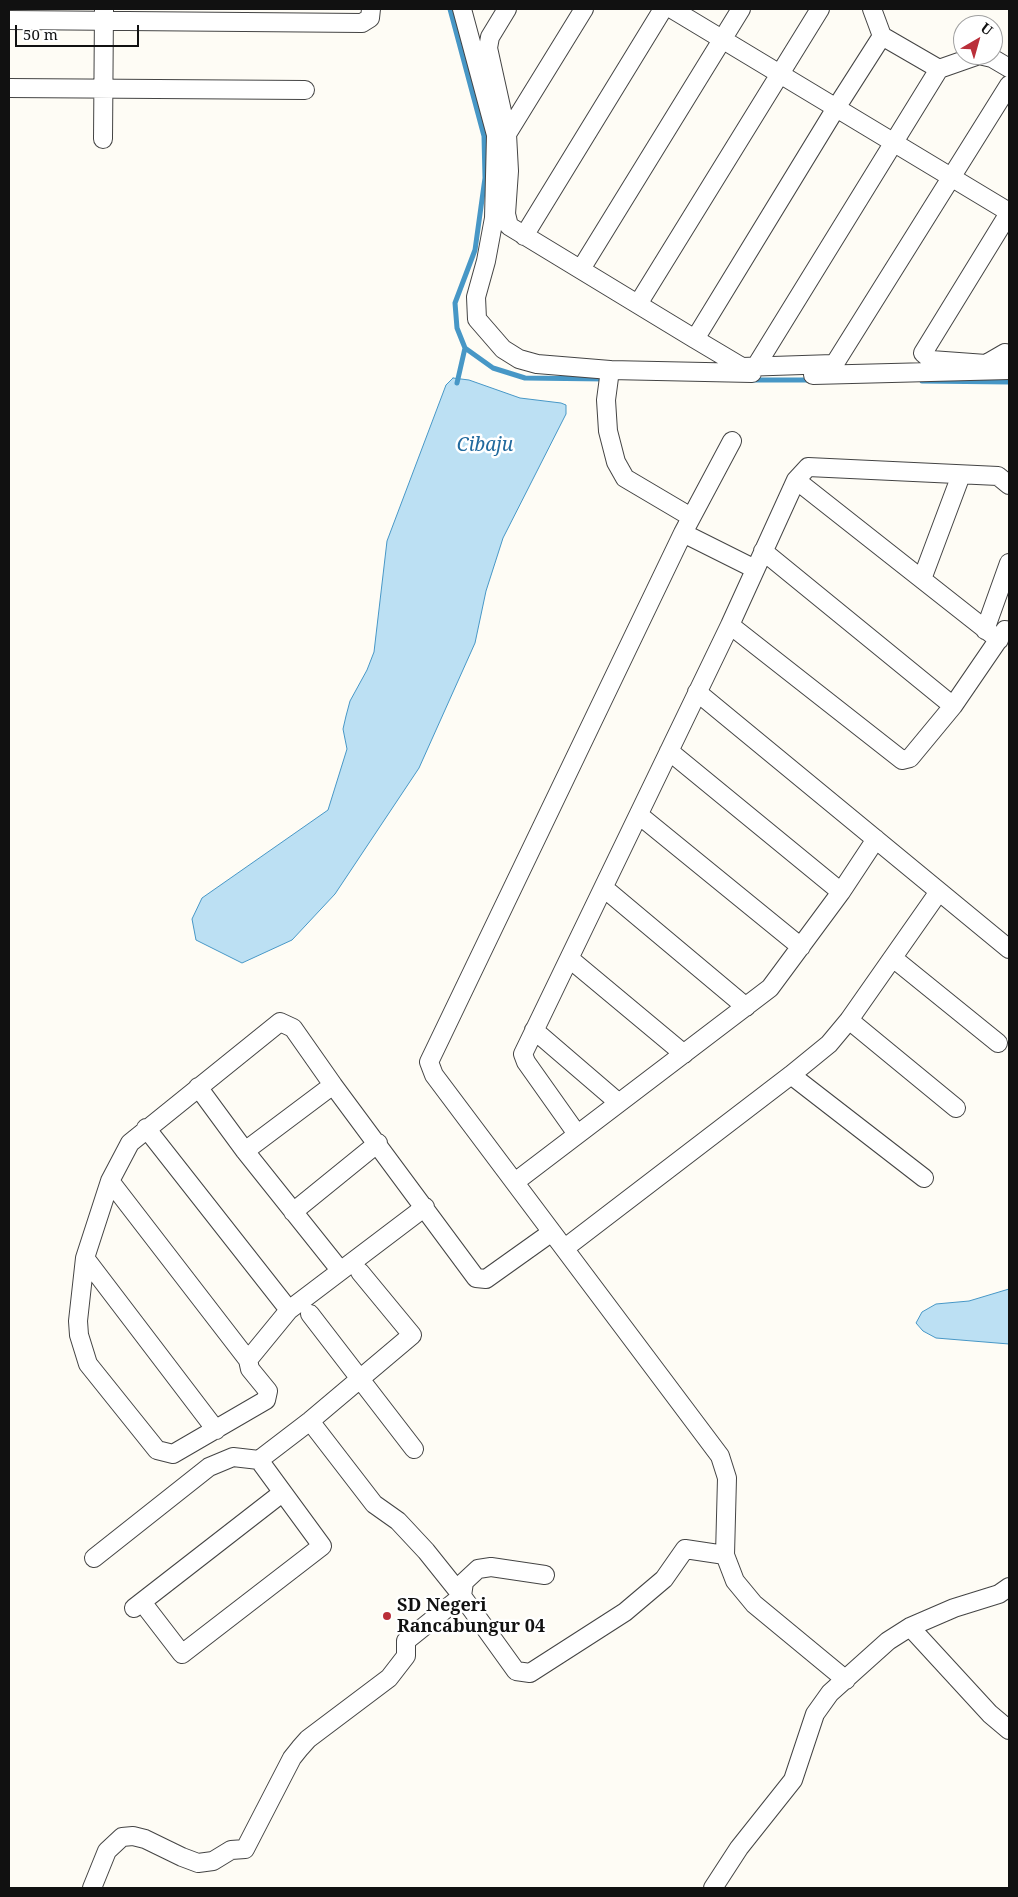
<!DOCTYPE html>
<html>
<head>
<meta charset="utf-8">
<style>
	body { margin:0 }
	#map { position:relative; width:1018px; height:1897px; overflow:hidden; background:#fefcf5; font-family:"Noto Serif",serif }
	canvas { display:block }
	.frame { position:absolute; inset:0; border:10px solid #111; pointer-events:none }
	.north { position:absolute; left:953px; top:15px; width:50px; height:50px; box-sizing:border-box; background:#fff; border:1px solid #a0a0a0; border-radius:50%; rotate:38deg; font-size:14px; font-weight:700; line-height:20px; text-align:center; color:#111 }
	.north::after { content:''; display:block; margin:auto; width:18px; height:22px; background:#ba2f3a; clip-path:polygon(50% 0,100% 100%,50% 72%,0 100%) }
	.scale { position:absolute; left:15px; top:25px; width:124px; height:22px; box-sizing:border-box; border:2px solid #111; border-top:0; padding-left:6px; font-size:15px; line-height:18px; white-space:nowrap; color:#111; -webkit-text-stroke:4px #fff; paint-order:stroke }
</style>
</head>
<body>
<div id="map">
<canvas width="1018" height="1897"></canvas>
<div class="frame"></div>
<div class="north">U</div>
<div class="scale">50 m</div>
</div>
<script>
const context = document.querySelector('canvas').getContext('2d');
context.lineJoin = 'round';
function fillPath(path, color) { context.fillStyle = color; context.fill(path, 'evenodd'); }
const poly = rows => new Path2D(rows.map(r => 'M' + r).join(''));
function strokePath(path, color, width, dash) { context.strokeStyle = color; context.lineWidth = width; context.lineCap = dash ? 'butt' : 'round'; context.setLineDash(dash || []); context.stroke(path); }
function write(font, color, halo, rows, align = 'center') {
  context.font = font + ' "Noto Serif",serif'; context.lineWidth = 5; context.setLineDash([]); context.textBaseline = 'middle'; context.strokeStyle = halo; context.fillStyle = color; for (const [text, x, y, turn = 0] of rows) {
    context.save(); context.translate(x, y); context.rotate((+turn || 0) * Math.PI / 180); context.textAlign = isNaN(turn) ? turn : align; if (halo) context.strokeText(text, 0, 0); context.fillText(text, 0, 0); context.restore();
  }
}
const water = poly([
	[453,378,469,380,520,398,561,403,566,405,566,414,503,538,486,591,475,643,419,768,335,894,292,940,242,963,196,940,192,919,202,898,328,810,347,749,343,729,346,716,350,701,367,670,374,652,387,541,446,385,453,378],
	[1009,1289,1009,1344,936,1338,923,1331,916,1323,922,1312,936,1304,969,1301,1009,1289]
]);
const stream = poly([
	[450,9,484,136,485,178,475,250,455,303,457,328,465,348,493,368,525,378,606,379],
	[752,380,811,380],
	[922,381,1009,382],
	[457,383,465,348]
]);
const minor = poly([
	[462,9,496,135,494,218,486,261,476,297,477,319,503,349,519,359,537,364,610,370,752,373],
	[507,9,490,37,488,48,507,134,509,171,506,214,509,226,695,339],
	[672,9,1009,212],
	[872,9,882,36],
	[9,20,362,23,370,18,371,9],
	[1009,68,992,58,979,55,939,69,882,36,836,108,695,339,742,367,833,364,837,360,1009,85],
	[9,88,305,90],
	[507,134,584,9],
	[103,139,104,9],
	[1009,213,923,353,931,360,986,364,1005,353,1009,354],
	[524,236,663,9],
	[581,269,741,9],
	[638,304,820,9],
	[756,366,939,69],
	[610,370,606,400,608,431,616,462,625,478,691,517],
	[813,375,1009,370],
	[732,441,683,533,429,1062,434,1075,720,1456,727,1478,725,1555,735,1581,754,1604,846,1680],
	[796,480,999,640],
	[683,533,755,569],
	[763,551,953,706],
	[922,579,961,475],
	[730,625,902,760,910,758,953,706,1005,630,1009,631],
	[985,630,1009,563],
	[697,692,1009,949],
	[669,751,841,892],
	[639,815,801,947],
	[604,888,746,1007],
	[893,958,998,1043],
	[570,959,684,1054],
	[849,1020,956,1108],
	[534,1030,619,1103],
	[791,1075,924,1178],
	[198,1087,245,1151,340,1270],
	[146,1128,289,1310],
	[577,1134,526,1062,523,1054,730,625,796,480,808,467,998,476,1009,485],
	[245,1151,333,1085],
	[110,1181,248,1360,250,1369,268,1391,266,1400,173,1454,157,1450,88,1364,79,1335,78,1321,85,1258,110,1181,130,1143,280,1022,293,1028,333,1085,476,1278,486,1279,552,1232],
	[515,1182,770,988,841,892,876,839],
	[293,1212,378,1143],
	[565,1248,791,1075,829,1044,849,1020,938,893],
	[85,1258,216,1430],
	[310,1314,414,1449],
	[248,1360,289,1310,425,1207],
	[310,1421,374,1504,398,1521,426,1551,462,1596],
	[94,1558,209,1467,233,1457,259,1460,310,1421,412,1335,360,1272],
	[462,1596,464,1582,478,1569,491,1567,545,1575],
	[142,1602,182,1654,322,1546,259,1460],
	[134,1608,282,1493],
	[910,1627,990,1714,1009,1730],
	[92,1888,107,1851,122,1837,133,1836,145,1839,182,1857,198,1863,213,1861,231,1850,245,1849,292,1758,300,1748,308,1739,389,1678,406,1656,406,1641,462,1596,516,1671,530,1673,625,1612,664,1579,685,1549,725,1555],
	[713,1888,739,1848,793,1780,815,1714,830,1693,888,1641,910,1627,954,1608,999,1594,1009,1587]
]);
const markers = [
	[387,1616,5,"#ba2f3a"]
];
const poiNames = [
	["SD Negeri",397,1606],
	["Rancabungur 04",397,1627]
];
const waterNames = [
	["Cibaju",485,446]
];
fillPath(water, '#bce0f3');
strokePath(water, '#4797c6', 1);
strokePath(stream, '#4797c6', 5);
strokePath(minor, '#444', 20);
strokePath(minor, '#fff', 18);
for (const [x, y, r, color] of markers) { const dot = new Path2D(); dot.arc(x, y, r, 0, 2 * Math.PI); context.fillStyle = color; context.fill(dot); strokePath(dot, '#fff', 2); }
write('bold 18px', '#111', '#fff', poiNames, 'left');
write('italic 19px', '#20699d', '#fff', waterNames);
</script>
</body>
</html>
